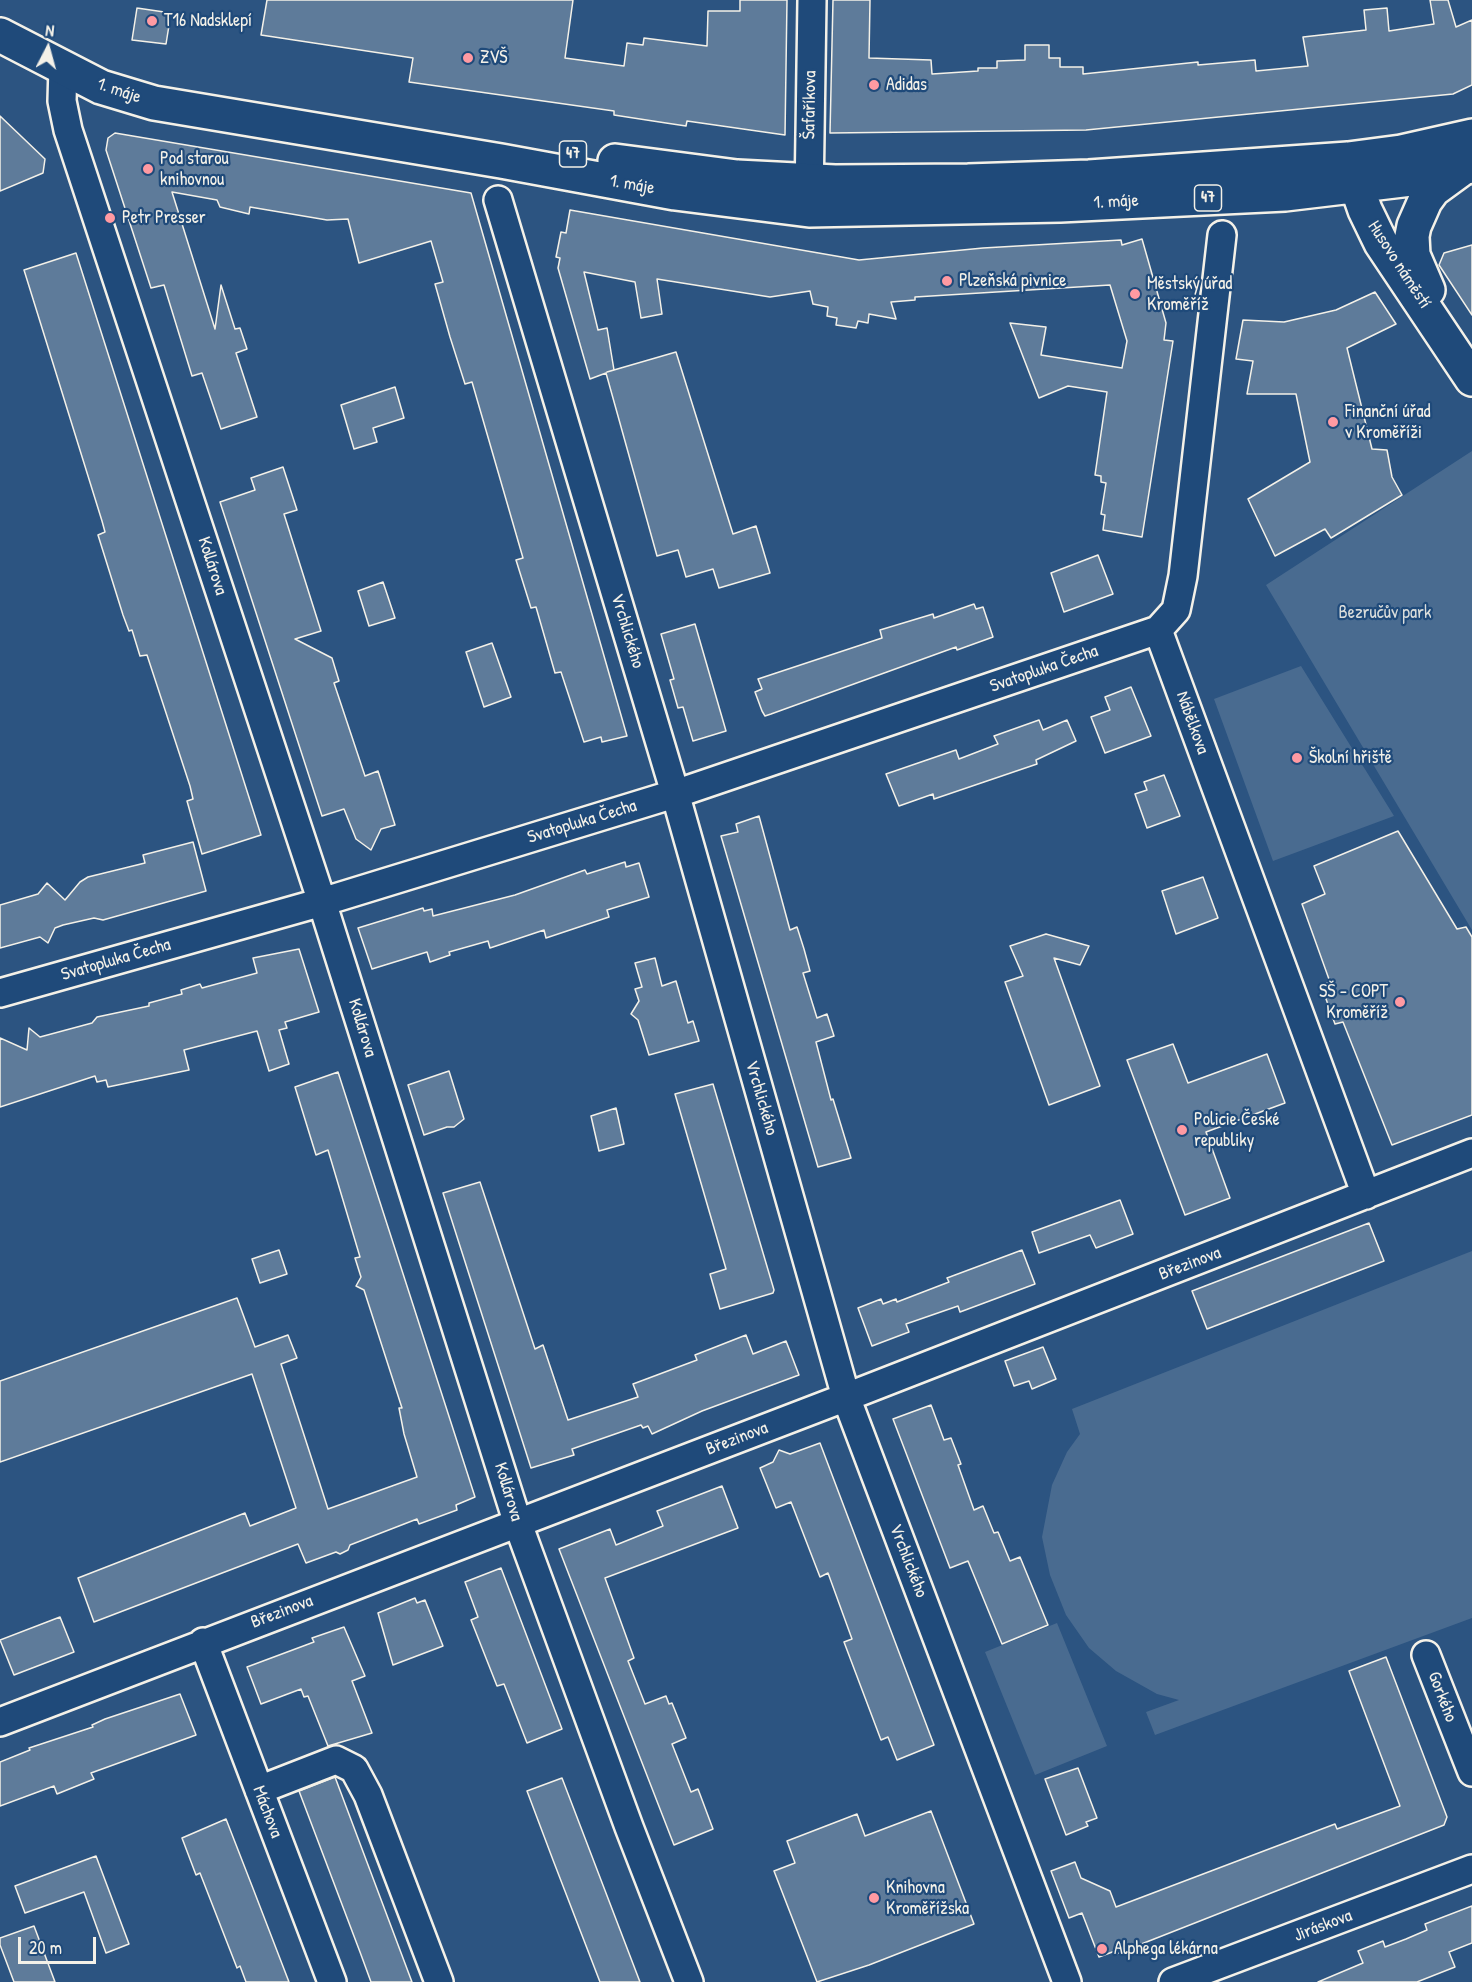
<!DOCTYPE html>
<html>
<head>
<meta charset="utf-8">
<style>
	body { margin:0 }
	#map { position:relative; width:1472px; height:1982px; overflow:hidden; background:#2c5481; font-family:"Patrick Hand",sans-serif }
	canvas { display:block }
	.north { position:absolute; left:18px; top:18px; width:60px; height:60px; -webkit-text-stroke:4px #1f4a7a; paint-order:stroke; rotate:6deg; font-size:16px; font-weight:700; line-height:24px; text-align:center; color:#f4f1e8 }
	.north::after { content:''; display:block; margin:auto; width:21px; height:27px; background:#f4f1e8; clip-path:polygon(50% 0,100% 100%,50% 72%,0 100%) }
	.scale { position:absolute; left:18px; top:1937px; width:78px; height:27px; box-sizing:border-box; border:3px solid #f4f1e8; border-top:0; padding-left:8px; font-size:18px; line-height:21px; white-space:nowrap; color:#f4f1e8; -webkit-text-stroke:4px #1f4a7a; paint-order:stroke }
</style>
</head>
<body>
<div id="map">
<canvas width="1472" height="1982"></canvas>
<div class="north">N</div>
<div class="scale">20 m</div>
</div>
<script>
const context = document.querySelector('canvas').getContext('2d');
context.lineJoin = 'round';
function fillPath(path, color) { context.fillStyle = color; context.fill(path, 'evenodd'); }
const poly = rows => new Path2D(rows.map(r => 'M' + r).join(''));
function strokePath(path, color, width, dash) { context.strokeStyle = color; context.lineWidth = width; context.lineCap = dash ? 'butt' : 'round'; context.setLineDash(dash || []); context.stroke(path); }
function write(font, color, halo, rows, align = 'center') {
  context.font = font + ' "Patrick Hand",sans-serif'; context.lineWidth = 4.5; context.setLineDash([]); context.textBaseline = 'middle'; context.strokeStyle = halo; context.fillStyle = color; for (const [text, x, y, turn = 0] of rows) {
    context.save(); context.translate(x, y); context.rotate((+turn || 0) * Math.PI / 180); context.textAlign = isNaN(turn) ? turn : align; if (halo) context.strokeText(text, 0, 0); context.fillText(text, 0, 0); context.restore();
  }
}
const green = poly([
	[1472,451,1472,930,1266,585],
	[1301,666,1394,816,1273,861,1214,699],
	[1472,1251,1472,1618,1155,1735,1146,1712,1179,1700,1157,1694,1116,1671,1089,1648,1066,1615,1050,1575,1042,1537,1052,1485,1067,1452,1080,1434,1072,1409],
	[1057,1623,1107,1746,1035,1775,985,1652]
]);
const building = poly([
	[267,0,573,0,565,58,624,66,627,43,643,45,644,38,707,46,708,11,740,11,740,0,787,0,785,135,687,121,686,126,666,123,614,115,614,111,409,82,413,58,261,35,267,0],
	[833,0,870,0,869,58,931,60,932,74,978,71,978,68,997,68,997,61,1025,60,1025,45,1049,45,1049,58,1060,58,1060,67,1083,67,1083,74,1198,62,1198,65,1255,60,1256,71,1308,66,1303,37,1366,30,1364,10,1387,8,1389,31,1434,24,1430,0,1448,0,1456,27,1472,20,1472,85,1453,94,1086,130,830,133,833,0],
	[137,8,171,13,166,44,132,40,137,8],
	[0,116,45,159,43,173,0,191,0,116],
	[115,133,471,193,627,736,602,742,601,737,584,742,561,672,555,673,536,607,531,608,516,560,523,558,472,382,465,384,450,337,435,284,443,282,431,241,359,263,348,219,327,220,250,207,249,214,220,207,217,200,172,192,215,329,221,285,235,329,240,328,247,349,236,353,257,417,221,429,202,373,192,376,164,285,151,288,106,150,108,138,115,133],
	[570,210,859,260,983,248,1121,240,1122,245,1142,239,1166,323,1164,340,1173,341,1142,537,1103,530,1105,515,1101,514,1106,483,1101,482,1101,476,1095,475,1107,392,1068,386,1039,398,1010,323,1046,327,1041,355,1122,368,1127,341,1110,285,915,297,915,300,891,302,896,319,869,314,868,323,858,321,856,328,836,325,837,318,827,316,828,307,813,304,810,291,770,297,657,279,662,314,641,318,635,282,584,272,598,330,607,328,614,370,607,372,676,352,733,534,756,526,770,573,719,588,713,569,686,577,678,550,657,556,606,373,590,379,558,268,560,258,556,257,561,232,566,233,570,210],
	[1472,245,1472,315,1439,265,1444,253,1472,245],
	[76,253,261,835,202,854,187,801,193,799,190,786,147,655,140,656,132,630,129,631,123,615,98,535,105,532,102,521,24,270,76,253],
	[1375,292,1396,324,1347,348,1372,449,1387,450,1392,477,1402,495,1331,538,1325,529,1275,556,1248,499,1310,462,1296,394,1247,394,1253,361,1236,359,1243,320,1284,322,1336,310,1375,292],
	[395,387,404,418,373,428,377,442,354,449,341,405,395,387],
	[283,467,297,510,284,514,321,631,295,639,332,658,339,681,334,683,365,776,378,771,395,825,381,829,371,850,356,839,344,809,322,816,220,502,255,490,251,478,283,467],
	[1098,555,1113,594,1064,612,1051,573,1098,555],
	[383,582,395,618,369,626,358,591,383,582],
	[974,604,976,609,983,607,993,637,957,650,956,647,771,714,765,716,762,711,755,692,762,689,758,679,882,638,880,630,933,614,934,618,974,604],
	[695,624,726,731,693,741,683,707,678,708,670,680,674,679,661,634,695,624],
	[492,643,511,697,484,707,466,652,492,643],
	[1131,687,1151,736,1105,753,1091,717,1110,710,1105,697,1131,687],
	[1039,720,1043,730,1067,720,1076,741,1036,760,1037,764,934,799,933,794,899,806,886,774,956,750,959,759,998,744,994,736,1039,720],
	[1164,775,1180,816,1147,828,1135,794,1147,790,1144,782,1164,775],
	[759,816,790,930,797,927,804,949,810,971,803,973,817,1018,827,1014,834,1036,816,1042,831,1100,833,1099,851,1158,818,1167,721,836,738,832,736,824,759,816],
	[1398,831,1457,929,1466,927,1472,937,1472,1115,1392,1145,1343,1022,1335,1024,1321,985,1330,982,1302,904,1325,894,1314,866,1398,831],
	[193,842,206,891,103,920,94,918,63,925,55,928,48,943,40,937,0,948,0,905,38,894,47,883,65,900,80,882,88,877,145,863,143,855,193,842],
	[625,862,626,867,639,863,649,897,607,910,609,917,546,938,544,930,490,948,488,941,449,952,450,955,430,962,427,952,372,969,358,928,423,908,424,911,432,909,433,916,515,895,585,870,587,874,625,862],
	[1203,877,1218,918,1176,934,1162,891,1203,877],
	[1046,934,1089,946,1080,965,1054,958,1100,1086,1049,1105,1005,982,1023,976,1010,946,1046,934],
	[299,949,319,1012,285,1022,287,1028,279,1030,289,1064,269,1071,257,1031,184,1050,189,1070,108,1087,106,1080,97,1082,95,1076,0,1107,0,1038,27,1050,29,1028,40,1037,92,1023,97,1017,149,1006,149,1003,182,994,181,990,200,984,202,988,257,973,253,958,299,949],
	[655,958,662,986,676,981,688,1023,693,1021,699,1041,649,1055,638,1020,631,1014,639,1001,635,989,642,987,635,963,655,958],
	[1173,1044,1188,1083,1267,1054,1285,1103,1206,1132,1230,1198,1185,1215,1127,1060,1173,1044],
	[449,1071,464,1119,454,1127,447,1127,424,1135,408,1085,449,1071],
	[338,1072,475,1497,456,1505,457,1510,419,1524,417,1519,350,1545,348,1550,340,1554,336,1552,306,1563,298,1544,94,1622,78,1578,245,1513,250,1526,296,1508,252,1374,0,1462,0,1381,237,1298,255,1347,288,1335,297,1358,281,1364,328,1509,417,1477,404,1434,399,1408,402,1408,364,1290,356,1286,361,1277,355,1258,360,1257,328,1150,316,1155,295,1087,338,1072],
	[713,1084,774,1290,773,1293,720,1309,710,1274,726,1269,675,1094,713,1084],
	[616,1108,624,1144,599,1151,591,1116,616,1108],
	[480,1182,535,1349,543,1345,568,1420,638,1397,633,1384,697,1360,695,1355,746,1335,753,1354,786,1341,799,1375,702,1411,652,1434,648,1426,643,1428,641,1425,572,1449,574,1455,531,1468,443,1193,480,1182],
	[1120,1200,1133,1234,1096,1248,1090,1235,1039,1253,1032,1232,1120,1200],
	[1369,1223,1384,1261,1207,1329,1192,1291,1369,1223],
	[279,1250,287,1274,260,1283,252,1259,279,1250],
	[1022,1250,1035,1284,960,1312,958,1306,906,1324,909,1332,872,1346,858,1308,881,1299,883,1304,896,1299,897,1302,949,1282,947,1278,1022,1250],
	[1043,1347,1056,1379,1032,1389,1029,1381,1014,1386,1005,1361,1043,1347],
	[931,1405,944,1440,951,1438,961,1464,958,1465,974,1510,983,1506,994,1533,998,1532,1010,1561,1020,1557,1048,1625,1002,1644,968,1561,950,1568,893,1419,931,1405],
	[820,1443,934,1745,897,1760,888,1737,881,1740,844,1642,852,1639,828,1573,820,1577,791,1502,776,1508,760,1468,773,1462,779,1450,790,1454,820,1443],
	[722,1486,738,1528,605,1578,634,1658,628,1661,645,1704,666,1696,669,1704,672,1703,686,1738,672,1744,691,1792,698,1789,713,1829,674,1845,559,1549,610,1529,616,1545,663,1526,657,1511,722,1486],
	[501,1568,562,1729,527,1743,504,1684,497,1686,471,1620,478,1617,465,1582,501,1568],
	[415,1598,417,1603,425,1600,443,1646,393,1665,378,1613,415,1598],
	[60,1617,74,1652,14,1675,0,1640,60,1617],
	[344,1627,365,1676,352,1681,372,1733,328,1746,308,1696,304,1697,301,1689,261,1704,247,1667,314,1642,312,1638,344,1627],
	[1386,1657,1447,1817,1444,1825,1116,1954,1115,1951,1099,1957,1082,1913,1069,1918,1051,1871,1075,1862,1081,1878,1110,1891,1116,1907,1335,1824,1337,1829,1400,1806,1349,1671,1386,1657],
	[180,1694,196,1735,91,1773,94,1779,57,1794,54,1786,0,1806,0,1762,30,1750,29,1748,93,1727,92,1725,105,1719,180,1694],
	[1078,1768,1097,1818,1086,1822,1088,1826,1066,1835,1045,1779,1078,1768],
	[335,1777,412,1982,371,1982,360,1952,299,1791,335,1777],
	[562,1778,640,1982,600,1982,553,1860,527,1791,562,1778],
	[931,1811,974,1924,869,1965,817,1982,774,1871,795,1863,787,1841,857,1814,865,1836,931,1811],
	[226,1819,254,1891,289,1982,246,1982,240,1966,237,1968,200,1873,196,1875,182,1838,226,1819],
	[96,1856,129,1944,106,1953,84,1892,25,1913,15,1886,96,1856],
	[1472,1906,1472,1943,1449,1952,1455,1967,1417,1982,1318,1982,1363,1963,1358,1951,1383,1941,1385,1947,1406,1939,1427,1930,1425,1924,1472,1906],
	[34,1926,55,1982,14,1982,0,1945,0,1938,34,1926]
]);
const minor = poly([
	[63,67,62,101,68,130,322,902,518,1524,629,1827,689,1982],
	[498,200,675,793,846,1397,1067,1982],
	[809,200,812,0],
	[1158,630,1366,1195],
	[0,993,322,902,687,790,1158,630,1176,610,1183,576,1222,235],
	[203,1642,332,1982],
	[1426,1655,1472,1772],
	[0,1722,862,1391,1472,1153],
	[259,1790,336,1760,354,1769,368,1795,439,1982],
	[1173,1982,1472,1869]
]);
const major = poly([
	[0,35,101,87,154,103,501,161,675,193,809,210,1060,205,1285,194,1411,179,1472,166],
	[615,161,737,177,835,182,968,181,1089,177,1348,159,1401,152,1472,136],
	[1350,167,1365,210,1381,243,1472,379],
	[1428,290,1413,255,1412,236,1414,226,1425,201,1433,190,1459,171]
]);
const markers = [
	[152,21,6,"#ff9aa2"],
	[468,58,6,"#ff9aa2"],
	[874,85,6,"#ff9aa2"],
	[148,169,6,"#ff9aa2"],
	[110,218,6,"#ff9aa2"],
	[947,281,6,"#ff9aa2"],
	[1135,294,6,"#ff9aa2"],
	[1333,422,6,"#ff9aa2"],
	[1297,758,6,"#ff9aa2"],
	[1400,1002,6,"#ff9aa2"],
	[1182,1130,6,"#ff9aa2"],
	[874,1898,6,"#ff9aa2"],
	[1102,1949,6,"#ff9aa2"]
];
const shields = [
	[573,154,27],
	[1208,198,27]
];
const shieldNames = [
	["47",573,154],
	["47",1208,198]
];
const poiNames = [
	["T16 Nadsklepí",164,21],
	["ZVŠ",480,58],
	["Adidas",886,85],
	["Pod starou",160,159],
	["knihovnou",160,180],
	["Petr Presser",122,218],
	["Plzeňská pivnice",959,281],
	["Městský úřad",1147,284],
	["Kroměříž",1147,305],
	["Finanční úřad",1345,412],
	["v Kroměříži",1345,433],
	["Školní hřiště",1309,758],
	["SŠ - COPT",1388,992,"right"],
	["Kroměříž",1388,1013,"right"],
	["Policie České",1194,1120],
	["republiky",1194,1141],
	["Knihovna",886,1888],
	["Kroměřížska",886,1909],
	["Alphega lékárna",1114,1949]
];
const streetNames = [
	["1. máje",119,91,19],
	["Šafaříkova",810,105,-89],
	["1. máje",632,185,10],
	["1. máje",1116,202,-3],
	["Husovo náměstí",1399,265,57],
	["Kollárova",212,566,72],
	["Vrchlického",627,631,73],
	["Svatopluka Čecha",1044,669,-19],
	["Nábělkova",1192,723,70],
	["Svatopluka Čecha",582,822,-17],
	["Svatopluka Čecha",116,960,-16],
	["Kollárova",362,1028,73],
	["Vrchlického",761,1098,74],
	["Březinova",1190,1264,-21],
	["Březinova",737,1439,-21],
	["Kollárova",508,1492,73],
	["Vrchlického",908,1561,69],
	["Březinova",282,1612,-21],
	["Gorkého",1442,1697,69],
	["Máchova",267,1812,69],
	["Jiráskova",1323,1926,-21]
];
const parkNames = [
	["Bezručův park",1385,613]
];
fillPath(green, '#496b90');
fillPath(building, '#5e7b9a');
strokePath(building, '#f4f1e8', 1.5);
strokePath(minor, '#f4f1e8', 32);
strokePath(major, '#f4f1e8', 38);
strokePath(minor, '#1f4a7a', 27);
strokePath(major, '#1f4a7a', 33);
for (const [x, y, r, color] of markers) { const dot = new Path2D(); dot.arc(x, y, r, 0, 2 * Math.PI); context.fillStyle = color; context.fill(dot); strokePath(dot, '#1f4a7a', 2); }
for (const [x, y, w] of shields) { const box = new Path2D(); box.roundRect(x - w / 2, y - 13, w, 26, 4.5); context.fillStyle = '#1f4a7a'; context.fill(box); strokePath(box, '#f4f1e8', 1.5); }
write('bold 16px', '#f4f1e8', null, shieldNames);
write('18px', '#f4f1e8', '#1f4a7a', poiNames, 'left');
write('18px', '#f4f1e8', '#1f4a7a', streetNames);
write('18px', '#dadddb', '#1f4a7a', parkNames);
</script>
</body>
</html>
